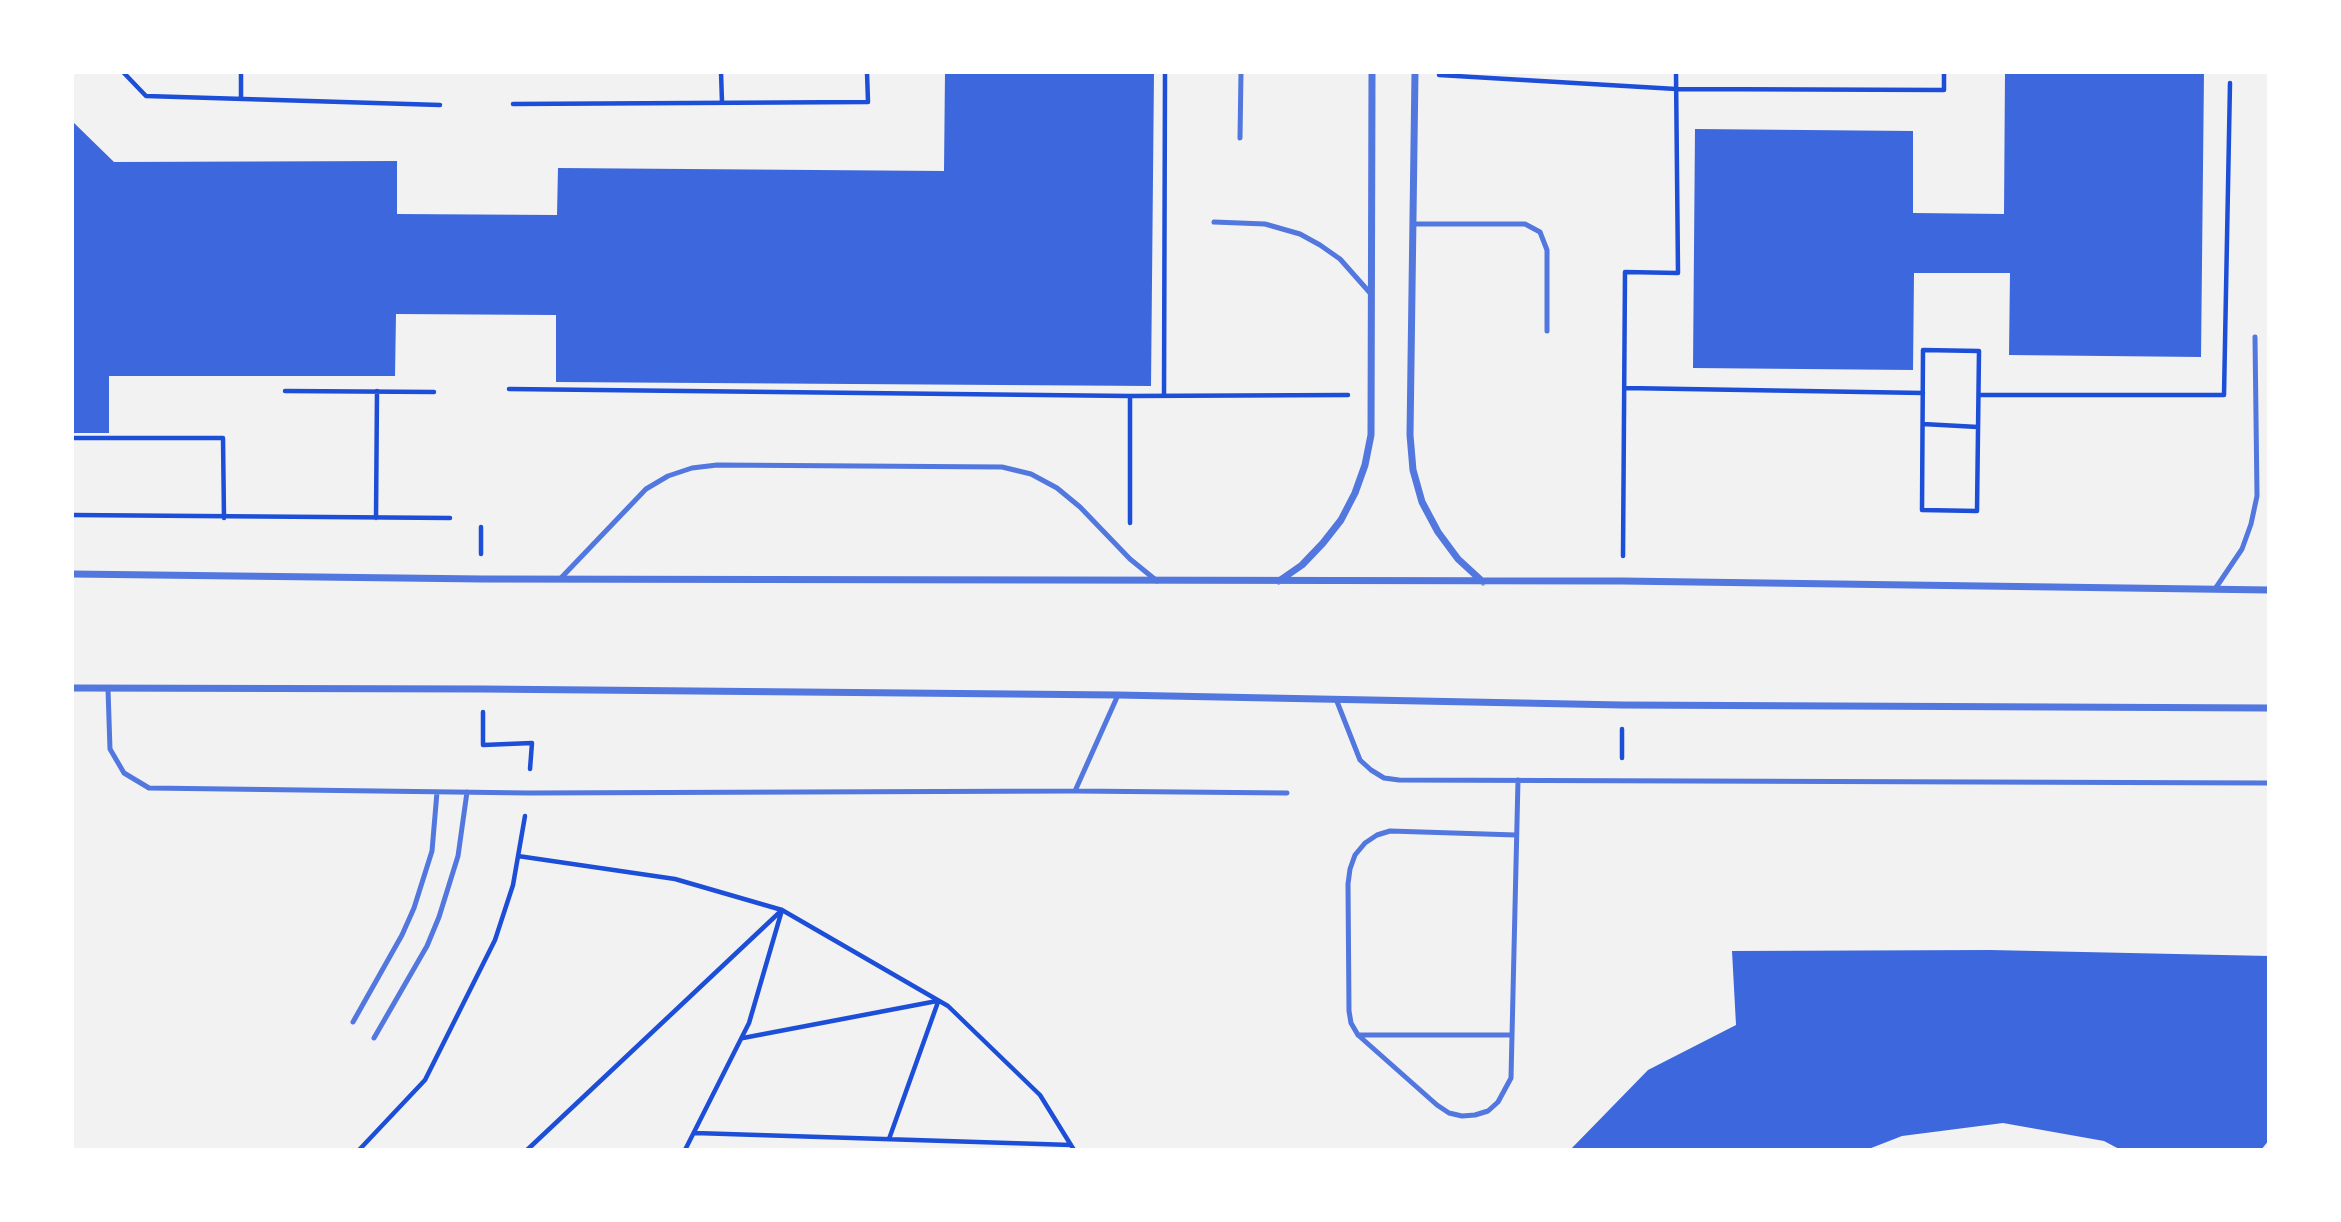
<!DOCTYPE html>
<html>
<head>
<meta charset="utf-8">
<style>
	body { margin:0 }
	#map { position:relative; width:2341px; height:1222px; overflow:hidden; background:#f2f2f2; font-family:Lato,sans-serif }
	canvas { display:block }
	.frame { position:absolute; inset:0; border:74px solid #fff; pointer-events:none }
</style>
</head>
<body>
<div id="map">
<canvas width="2341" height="1222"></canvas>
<div class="frame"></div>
</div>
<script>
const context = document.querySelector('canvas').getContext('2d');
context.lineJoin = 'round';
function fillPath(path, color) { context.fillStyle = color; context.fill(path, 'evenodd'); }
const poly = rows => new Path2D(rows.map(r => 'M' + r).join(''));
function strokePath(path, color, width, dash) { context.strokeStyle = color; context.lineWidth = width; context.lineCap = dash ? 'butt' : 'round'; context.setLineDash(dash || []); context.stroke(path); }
const building = poly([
	[945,72,1154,72,1151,386,556,382,556,315,396,314,395,376,109,376,109,433,72,433,72,121,114,162,397,161,397,214,557,215,558,168,944,171],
	[2005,72,2204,72,2201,357,2009,355,2010,273,1914,273,1913,370,1693,368,1695,129,1913,131,1913,213,2004,214],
	[1990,950,2269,956,2269,1140,2261,1150,2121,1150,2104,1141,2003,1123,1902,1136,1866,1150,1570,1150,1648,1070,1736,1025,1732,951]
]);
const path = poly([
	[123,72,146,96,440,105],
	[241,72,241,99],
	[721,72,722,102],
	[1439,75,1676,89,1944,90,1944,72],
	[513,104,868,102,867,72],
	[1923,350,1979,351,1977,511,1922,510,1923,350],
	[1625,388,1923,393],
	[509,389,1130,396,1348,395],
	[285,391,434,392],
	[1979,395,2224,395,2230,83],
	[1130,396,1130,523],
	[1164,396,1165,72],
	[1923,424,1978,427],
	[72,438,223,438,224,518],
	[72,515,450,518],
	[376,518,377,391],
	[481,527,481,554],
	[1623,556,1625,272,1678,273,1676,72],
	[483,712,483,745,532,743,530,769],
	[1622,758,1622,729],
	[518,856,675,879,782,910,948,1006,1040,1095,1074,1150],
	[743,1038,937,1001],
	[695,1133,1071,1145],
	[889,1139,938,1002],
	[359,1150,425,1080,495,940,513,885,525,816],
	[527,1150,782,910],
	[685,1150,749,1023,782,910]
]);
const service = poly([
	[1240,138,1241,72],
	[1214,222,1265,224,1300,234,1320,245,1340,259,1371,294],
	[1413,224,1525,224,1540,232,1547,250,1547,331],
	[560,579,646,489,668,476,692,468,717,465,1002,467,1031,474,1057,488,1080,507,1130,559,1157,581],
	[2215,589,2242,549,2251,524,2257,496,2255,337],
	[108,689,110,749,124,773,149,788,529,793,1075,791,1287,793],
	[1336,699,1360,760,1371,770,1384,778,1399,780,2269,783],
	[1075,791,1118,695],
	[1516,835,1390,831,1377,835,1365,843,1355,855,1350,869,1348,884,1349,1011,1351,1023,1358,1035,1437,1105,1449,1113,1462,1116,1475,1115,1488,1111,1498,1102,1511,1078,1518,780],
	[353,1022,402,935,414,908,432,851,437,792],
	[1358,1035,1512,1035],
	[374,1038,427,946,439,917,458,856,467,792]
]);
const minor = poly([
	[1415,72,1410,435,1413,470,1422,502,1438,532,1458,559,1483,582],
	[72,574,482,579,1622,581,2269,590],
	[1279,581,1302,565,1323,543,1341,520,1355,493,1365,465,1371,435,1372,72],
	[72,688,483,689,1118,695,1622,705,2269,708]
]);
fillPath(building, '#3d67dc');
strokePath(path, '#1d4ed8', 4.5);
strokePath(service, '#5277de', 5);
strokePath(minor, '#5277de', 7);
</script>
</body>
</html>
